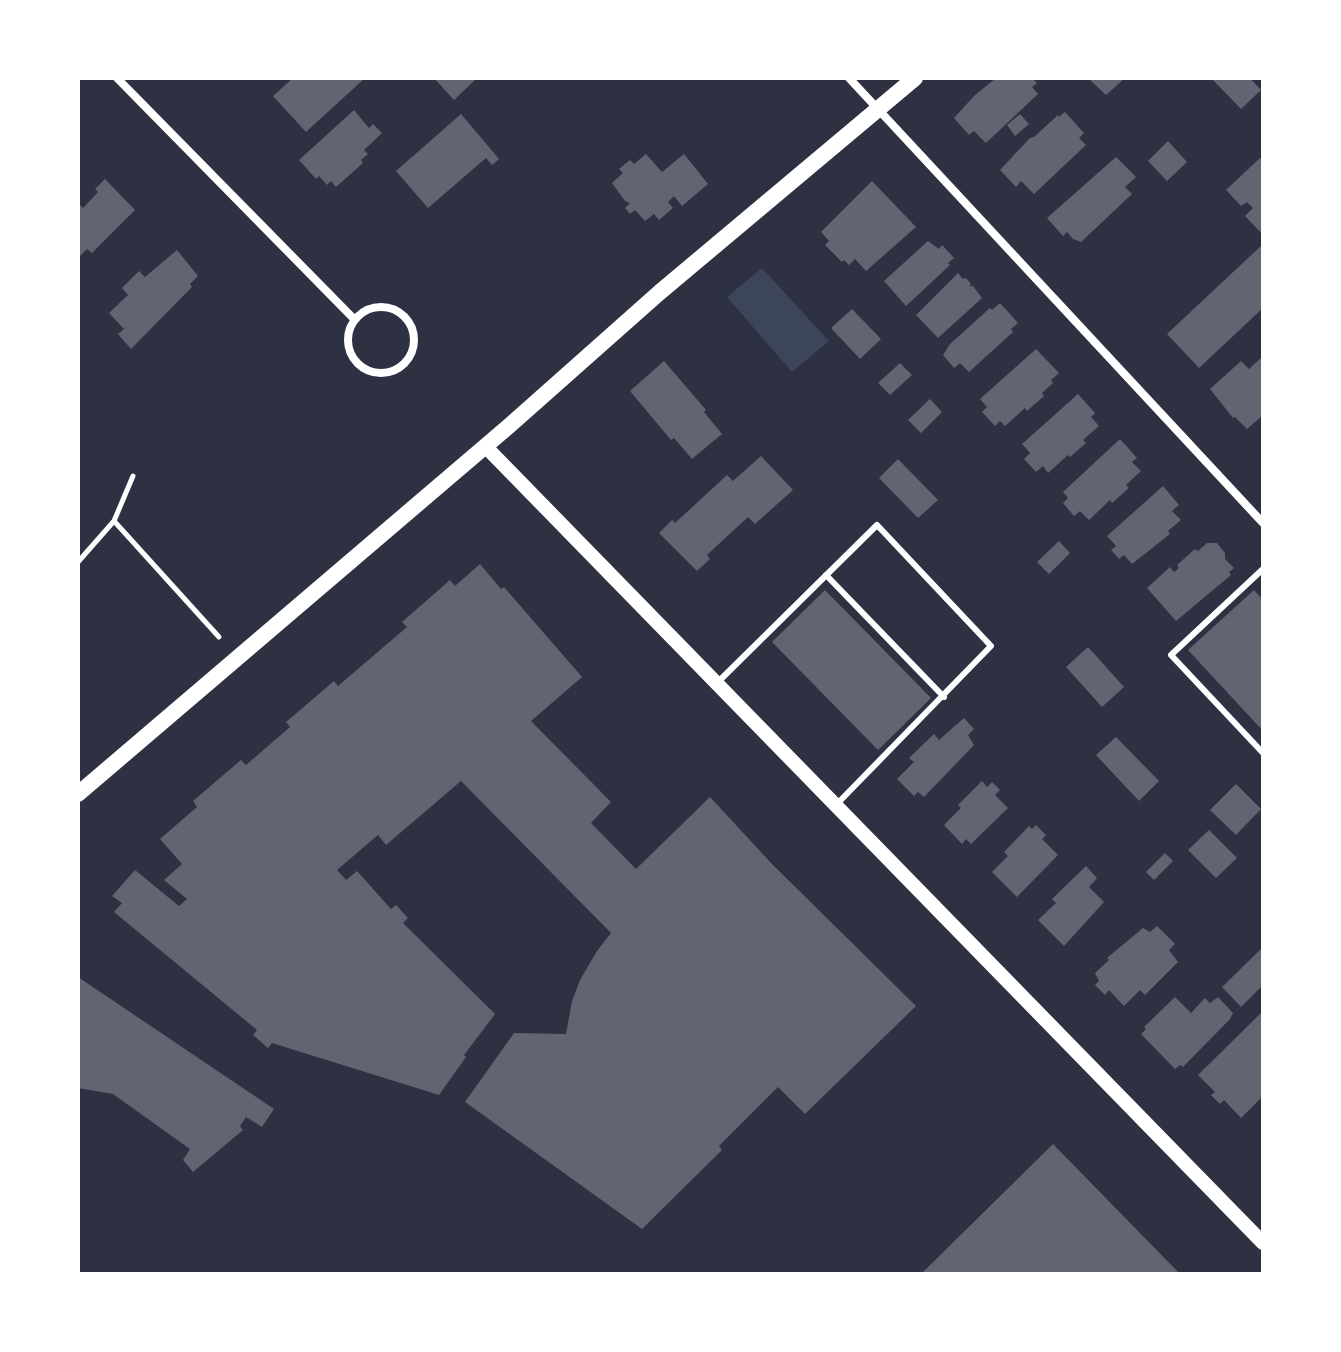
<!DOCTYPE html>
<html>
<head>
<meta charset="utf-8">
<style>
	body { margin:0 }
	#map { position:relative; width:1341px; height:1352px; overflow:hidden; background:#2d3142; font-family:Poppins,sans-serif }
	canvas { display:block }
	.frame { position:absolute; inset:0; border:80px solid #fff; pointer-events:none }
</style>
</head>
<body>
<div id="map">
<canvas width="1341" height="1352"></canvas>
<div class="frame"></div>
</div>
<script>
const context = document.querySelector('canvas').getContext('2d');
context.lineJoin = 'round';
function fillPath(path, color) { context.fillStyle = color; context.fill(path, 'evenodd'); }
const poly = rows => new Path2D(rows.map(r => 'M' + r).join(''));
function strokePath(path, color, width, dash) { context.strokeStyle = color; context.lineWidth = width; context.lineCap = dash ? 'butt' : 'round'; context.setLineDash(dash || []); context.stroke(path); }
const green = poly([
	[762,268,829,341,792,372,727,297]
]);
const building = poly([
	[293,78,301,79,365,78,306,132,273,96],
	[434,78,477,78,454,100],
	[996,78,1032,78,1037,83,1032,87,1038,94,986,143,974,131,969,135,954,118,975,95],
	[1088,78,1125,78,1106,95],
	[1211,78,1250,78,1261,90,1241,109],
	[354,110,369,128,373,124,382,133,364,150,368,154,361,160,363,163,336,187,331,181,327,185,319,176,316,179,299,160],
	[1065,112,1084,133,1079,138,1086,145,1034,194,1021,181,1016,187,1000,170,1030,138,1034,137,1058,115,1059,117],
	[461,114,499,159,492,165,486,158,428,208,396,171],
	[1020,114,1029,124,1015,136,1007,125],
	[1168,141,1187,162,1167,181,1148,161],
	[646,154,662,172,684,154,708,184,682,206,674,196,668,202,673,208,659,220,654,214,645,221,635,210,630,214,625,208,630,203,625,201,612,183,623,173,619,169,630,160,634,164],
	[1116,157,1136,177,1125,187,1132,194,1081,242,1073,239,1067,232,1063,236,1047,218],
	[1260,158,1263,161,1263,235,1245,216,1253,208,1247,202,1241,206,1226,190],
	[105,179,135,210,92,253,87,249,78,258,78,203,83,208,98,192,95,189],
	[872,181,916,227,866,271,855,259,849,265,844,260,842,262,825,245,829,241,821,232],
	[928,241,939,249,942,245,954,258,948,263,950,265,906,306,884,281],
	[1263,244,1263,308,1199,368,1167,334],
	[177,250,198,276,190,284,192,287,131,349,118,334,124,329,109,313,128,295,122,288,139,271,145,277],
	[958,273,963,279,966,278,971,284,969,286,973,286,982,298,938,338,916,315],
	[1000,303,1018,323,1011,329,1013,332,969,372,960,363,954,368,943,355,950,344,990,308,992,310],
	[852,309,881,339,860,359,831,328],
	[1036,349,1059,373,1051,380,1053,383,1042,393,1044,396,1027,411,1025,408,1005,426,1000,421,995,426,982,412,987,407,980,399],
	[1263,356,1263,415,1247,429,1235,417,1233,418,1210,389,1241,361,1249,369],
	[664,361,706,410,704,412,722,434,692,459,674,438,671,440,630,391],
	[900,363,912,375,890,395,878,383],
	[1078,394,1095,413,1091,417,1099,426,1083,440,1086,443,1070,457,1068,455,1048,473,1043,466,1036,472,1024,459,1030,453,1022,444],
	[930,399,942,412,921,433,908,420],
	[1120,439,1137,458,1132,462,1141,471,1126,485,1129,488,1112,503,1110,500,1089,520,1080,511,1074,516,1063,503,1068,498,1063,492],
	[761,456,793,490,755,524,748,517,707,555,710,559,697,571,659,533,672,520,675,523,727,475,733,481],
	[898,459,938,500,918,518,879,478],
	[1163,486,1179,505,1172,511,1181,520,1168,531,1170,534,1132,564,1124,555,1119,559,1111,550,1116,546,1107,536],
	[1059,541,1070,553,1049,574,1037,562],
	[1207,543,1217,543,1225,553,1225,559,1234,568,1229,572,1231,575,1176,621,1147,588,1170,567,1174,572,1179,568,1177,565,1195,549,1198,551],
	[480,564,501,589,504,587,582,677,531,721,611,802,591,823,636,869,710,797,772,864,916,1006,805,1114,778,1087,719,1146,722,1150,642,1229,465,1102,514,1033,566,1034,572,1001,580,980,597,951,611,933,461,781,386,845,378,835,337,870,346,880,357,871,391,909,396,905,408,918,403,923,495,1014,464,1055,466,1057,439,1095,272,1043,268,1048,253,1035,257,1030,114,912,122,903,112,896,135,870,179,906,187,899,164,880,182,864,160,839,197,807,193,801,241,760,246,765,290,727,286,722,334,681,338,686,407,627,402,622,450,580,455,586],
	[825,590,931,698,878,750,772,642],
	[1254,590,1263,600,1263,731,1188,650],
	[1088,647,1124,687,1102,707,1066,667],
	[964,718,974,729,968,735,974,745,924,797,918,792,914,796,897,779,914,762,909,758,934,734,939,740],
	[1116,737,1159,781,1139,801,1096,755],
	[982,781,987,787,992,782,1000,790,995,795,1008,808,971,844,966,839,962,844,944,825,961,808,958,805],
	[1236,784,1261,809,1236,835,1210,810],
	[1036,825,1046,835,1042,839,1058,855,1017,897,992,872,1008,856,1004,852,1029,826,1032,829],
	[1209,830,1237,858,1216,878,1188,850],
	[1165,853,1173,861,1154,880,1146,872],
	[1086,866,1097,878,1089,887,1104,902,1064,946,1038,920,1056,903,1052,899],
	[1157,926,1175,944,1169,950,1178,962,1145,995,1140,990,1124,1006,1109,990,1105,995,1095,985,1099,981,1095,973,1109,960,1107,958,1143,928,1150,932],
	[1263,947,1263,985,1241,1007,1222,987],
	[78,977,274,1109,262,1127,246,1117,240,1126,243,1130,193,1172,183,1160,190,1149,113,1094,78,1088],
	[1175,997,1191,1013,1205,998,1210,1003,1218,997,1233,1013,1230,1019,1183,1067,1180,1065,1175,1069,1141,1034,1146,1029,1144,1027],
	[1263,1011,1263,1096,1241,1118,1224,1100,1220,1104,1211,1095,1215,1092,1198,1075],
	[1053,1144,1180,1274,921,1274]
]);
const path = poly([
	[114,521,219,637],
	[78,562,114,521,133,476]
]);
const service = poly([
	[1263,569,1171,655,1263,753],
	[826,575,944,697],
	[717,683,877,525,991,646,836,805]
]);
const minor = poly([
	[117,78,355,320],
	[849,78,1263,523],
	'348 340a33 33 0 1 1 66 0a33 33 0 1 1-66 0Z'
]);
const tertiary = poly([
	[485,446,1263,1243]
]);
const secondary = poly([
	[78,794,509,426,660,292,915,78]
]);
fillPath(green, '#3c4559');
fillPath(building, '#626471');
strokePath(path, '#fff', 5);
strokePath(service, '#fff', 6);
strokePath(minor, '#fff', 8);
strokePath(tertiary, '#fff', 14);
strokePath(secondary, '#fff', 16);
</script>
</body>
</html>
